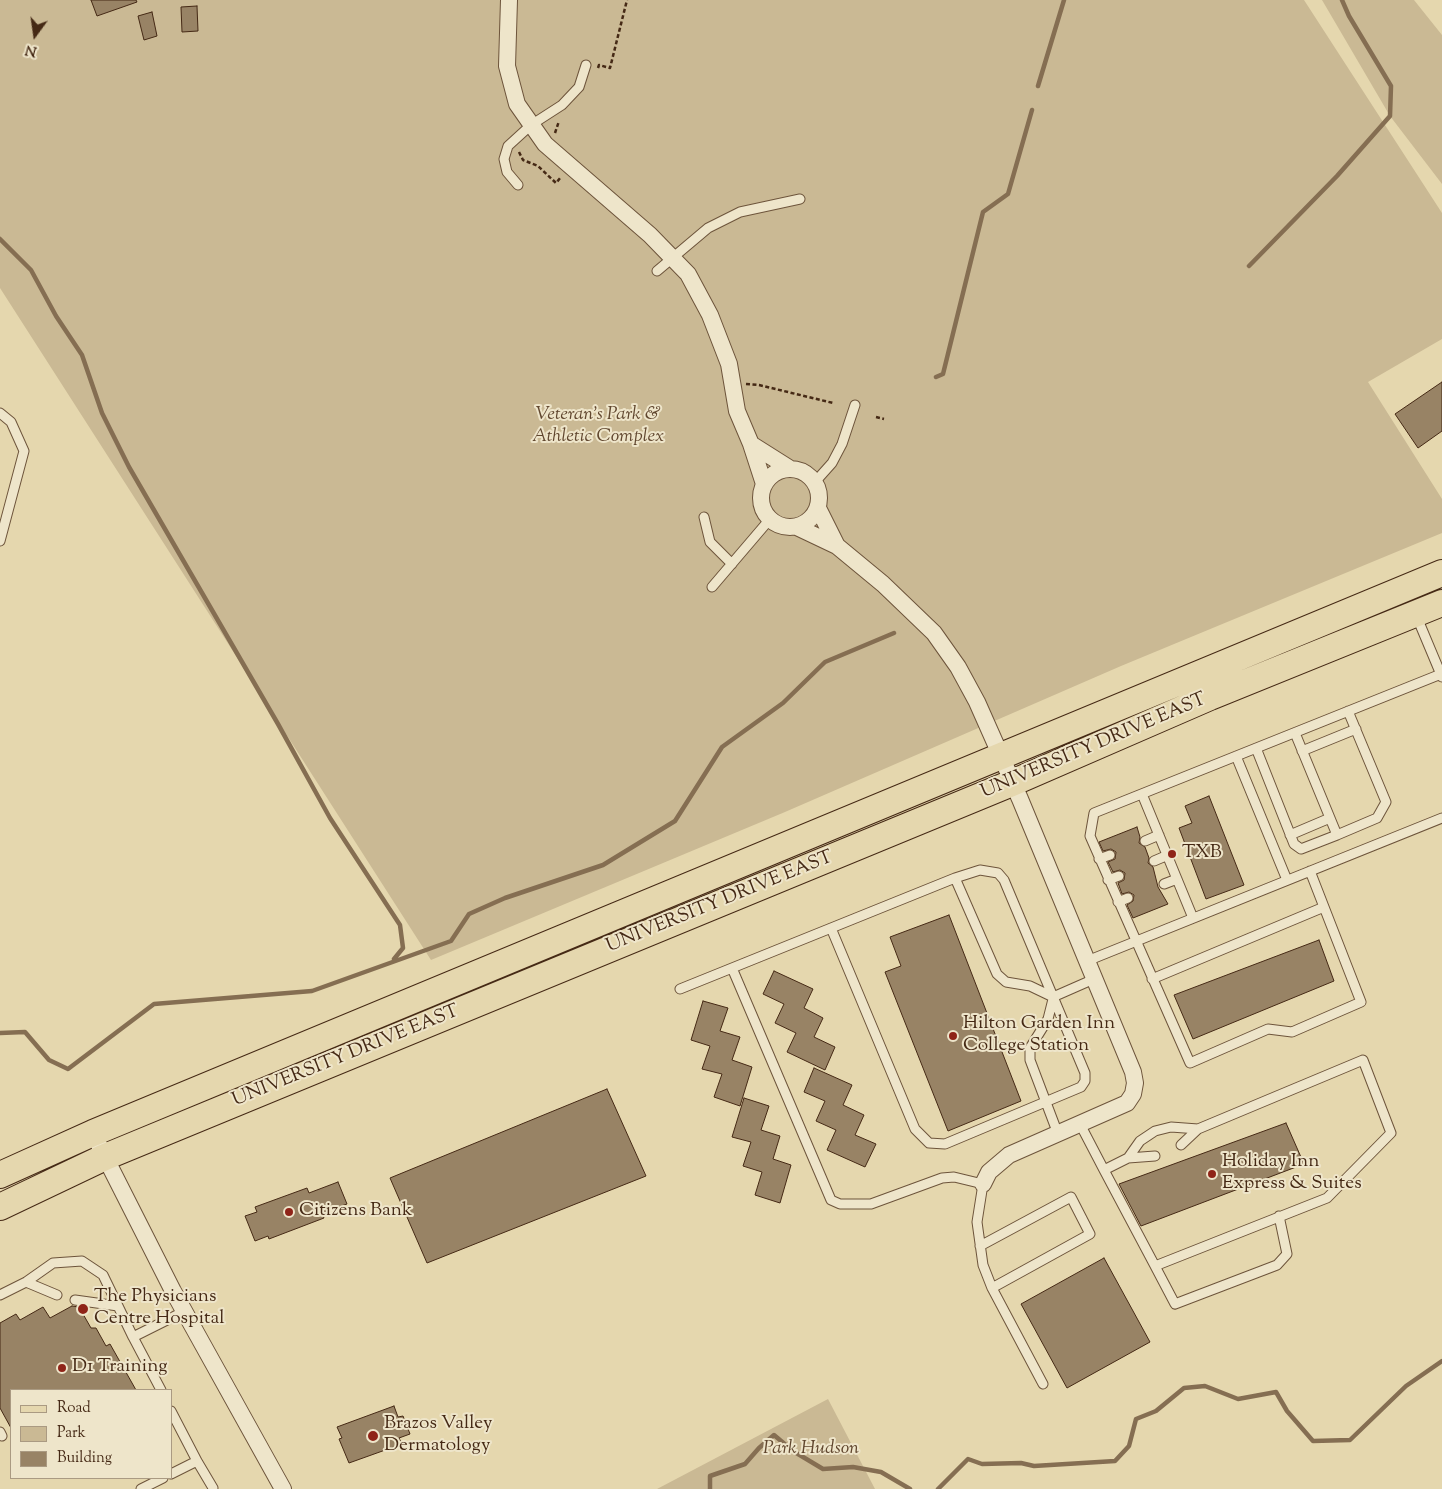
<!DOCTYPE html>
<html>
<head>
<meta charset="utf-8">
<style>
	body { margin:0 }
	#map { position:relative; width:1442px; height:1489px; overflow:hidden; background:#e5d7ae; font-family:"Sorts Mill Goudy",serif }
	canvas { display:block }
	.legend { position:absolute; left:10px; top:1389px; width:162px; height:90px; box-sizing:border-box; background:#eee5ca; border:1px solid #aa9a82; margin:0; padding:6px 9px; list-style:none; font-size:15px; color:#452915 }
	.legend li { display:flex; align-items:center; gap:10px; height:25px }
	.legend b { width:25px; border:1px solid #aa9a82 }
	.north { position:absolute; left:10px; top:10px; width:50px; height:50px; -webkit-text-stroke:4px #eee5ca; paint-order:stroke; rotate:194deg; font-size:14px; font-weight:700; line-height:20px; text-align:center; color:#452915 }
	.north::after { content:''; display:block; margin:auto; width:18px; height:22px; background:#452915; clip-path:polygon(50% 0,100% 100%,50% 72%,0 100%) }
</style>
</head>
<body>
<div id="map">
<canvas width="1442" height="1489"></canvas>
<ul class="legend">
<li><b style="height:6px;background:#e5d7ae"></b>Road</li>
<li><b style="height:14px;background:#cab994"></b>Park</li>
<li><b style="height:14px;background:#988365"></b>Building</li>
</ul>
<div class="north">N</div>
</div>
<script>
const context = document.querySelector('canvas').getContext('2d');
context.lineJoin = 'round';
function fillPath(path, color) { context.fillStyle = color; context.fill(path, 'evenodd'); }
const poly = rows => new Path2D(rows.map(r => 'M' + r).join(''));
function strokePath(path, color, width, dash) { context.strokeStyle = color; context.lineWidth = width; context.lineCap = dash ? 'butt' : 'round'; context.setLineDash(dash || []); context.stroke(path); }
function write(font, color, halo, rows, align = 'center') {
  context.font = font + ' "Sorts Mill Goudy",serif'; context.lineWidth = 4; context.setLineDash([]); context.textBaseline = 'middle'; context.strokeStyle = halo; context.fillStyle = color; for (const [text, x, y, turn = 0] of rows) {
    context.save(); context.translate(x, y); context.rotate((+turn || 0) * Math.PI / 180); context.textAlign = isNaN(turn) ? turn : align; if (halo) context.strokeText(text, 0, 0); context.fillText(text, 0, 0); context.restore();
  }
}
const green = poly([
	[0,0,1304,0,1442,213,1442,339,1368,382,1442,499,1442,533,1121,666,785,812,431,960,0,288],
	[1322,0,1414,0,1442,35,1442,184,1390,116],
	[828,1399,875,1489,657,1489]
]);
const stream = poly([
	[1038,86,1064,0],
	[0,239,31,270,56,316,82,355,102,413,129,467,278,724,330,818,400,925,403,948,394,959],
	[1249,266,1337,176,1390,116,1391,86,1349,16,1342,0],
	[936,377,943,374,983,212,1008,194,1032,110],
	[0,1033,25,1032,49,1060,68,1069,154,1004,312,991,451,941,469,914,505,898,603,865,675,821,722,747,783,703,825,662,894,633],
	[710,1489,710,1476,745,1464,759,1448,774,1435,793,1451,823,1469,853,1467,881,1472,910,1489],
	[938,1489,968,1459,982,1464,1021,1463,1034,1466,1115,1461,1129,1446,1136,1419,1156,1411,1184,1388,1205,1386,1238,1399,1276,1392,1287,1411,1313,1441,1350,1440,1406,1386,1442,1361]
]);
const building = poly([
	[91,0,136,0,137,2,97,16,91,0],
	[197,6,198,31,182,32,181,7,197,6],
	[152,12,157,36,144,40,138,16,152,12],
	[1442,382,1442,431,1418,448,1395,414,1442,382],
	[1209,796,1244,885,1206,899,1179,828,1192,823,1185,806,1209,796],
	[1137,827,1140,837,1139,843,1145,847,1149,858,1148,863,1153,867,1158,887,1168,904,1133,918,1127,905,1133,901,1134,895,1129,892,1122,894,1118,883,1124,880,1125,873,1120,870,1113,872,1108,862,1115,859,1116,852,1111,849,1103,851,1099,842,1137,827],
	[949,915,1021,1101,948,1131,885,972,901,966,890,937,949,915],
	[1319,940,1334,981,1193,1039,1174,995,1319,940],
	[774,971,813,989,804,1008,823,1018,814,1037,835,1047,825,1070,787,1052,796,1033,775,1023,784,1004,763,994,774,971],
	[703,1001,728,1008,720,1031,740,1037,732,1060,752,1067,740,1106,714,1097,722,1074,702,1069,710,1046,691,1040,703,1001],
	[814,1068,852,1085,843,1105,864,1115,855,1135,876,1144,865,1167,827,1150,836,1130,816,1121,825,1101,804,1092,814,1068],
	[607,1089,646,1176,427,1263,390,1178,607,1089],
	[744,1098,769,1106,761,1130,780,1136,773,1159,791,1165,780,1203,755,1195,762,1172,743,1166,751,1142,732,1137,744,1098],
	[1286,1123,1304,1164,1141,1226,1119,1184,1286,1123],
	[338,1182,347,1204,322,1213,324,1218,269,1239,268,1236,255,1241,245,1216,257,1212,255,1207,307,1188,309,1193,338,1182],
	[1104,1258,1150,1342,1067,1388,1021,1304,1104,1258],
	[72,1306,79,1307,91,1328,96,1328,106,1346,110,1344,136,1390,11,1390,11,1428,0,1408,0,1323,16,1314,20,1320,43,1307,50,1318,72,1306],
	[394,1406,398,1417,403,1416,410,1434,399,1438,402,1444,349,1463,339,1439,342,1438,337,1427,394,1406]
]);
const path = poly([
	[598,68,599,65,610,68,627,0],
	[555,133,559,121],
	[519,152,523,160,538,166,556,183,561,177],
	[746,384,759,385,833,403],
	[876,417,884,419]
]);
const service = poly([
	[518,185,507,172,504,159,508,146,531,125,562,105,579,87,586,65],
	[657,271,708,228,740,212,800,199],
	[0,413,11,422,24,451,0,541],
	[815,482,832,463,842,444,855,405],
	[704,517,710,542,732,564],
	[712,587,770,519],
	[1416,615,1442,677],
	[1295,733,1337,835,1377,818,1386,802,1348,711],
	[1256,748,1294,844,1301,849,1337,835],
	[1302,751,1356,729],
	[1236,756,1287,880],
	[1142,794,1193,918],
	[1290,835,1330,818],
	[1145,841,1159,835],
	[1099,859,1110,855],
	[1154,861,1168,855],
	[1310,871,1361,1002,1292,1032,1268,1029,1190,1063,1090,836,1094,813,1441,674],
	[1108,880,1119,876],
	[1164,884,1177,879],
	[1118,902,1128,898],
	[831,928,915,1129,929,1143,945,1144,1081,1087,1085,1081,1085,1073,1004,880,998,873,980,870,955,878],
	[1087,961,1442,818],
	[732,968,831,1200,840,1204,871,1204,942,1178,954,1177,983,1184,977,1222,983,1265,992,1288,1043,1384],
	[1152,979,1324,907],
	[680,989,955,878,997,974,1006,982,1030,986,1053,997,1094,979],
	[1053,999,1048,1019,1030,1048,1030,1060,1058,1134],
	[1080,1124,1104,1170,1155,1266,1327,1198,1391,1133,1363,1060,1198,1129,1171,1127,1155,1131,1140,1141,1128,1158,1104,1170],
	[1181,1145,1198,1129],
	[1128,1158,1155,1156],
	[980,1246,1071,1197,1090,1234,992,1288],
	[1155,1266,1175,1304,1277,1265,1287,1254,1279,1216],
	[26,1282,57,1295],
	[0,1295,26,1282,53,1263,82,1261,103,1275,133,1337],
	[75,1300,118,1306],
	[161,1390,133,1337,185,1311],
	[171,1411,197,1461,171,1474],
	[0,1432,2,1436],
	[197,1461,213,1488],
	[141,1489,163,1478]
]);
const minor = poly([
	[509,0,507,66,517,104,545,144,650,235,688,274,710,315,729,364,737,411,751,444,764,484],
	[751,444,789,468],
	'761 498a29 29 0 1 1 58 0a29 29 0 1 1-58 0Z',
	[818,508,837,546],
	[797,527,837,546,883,584,934,633,958,667,977,702,1020,799,1133,1072,1135,1083,1133,1094,1127,1103,1009,1155,989,1172,983,1184],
	[93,1133,173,1291,283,1489]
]);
const primary = poly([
	[0,1175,93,1133,1442,573],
	[0,1207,105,1157,1012,783,1210,697,1442,603]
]);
const markers = [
	[1172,854,5,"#8f2418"],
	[953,1036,5,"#8f2418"],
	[1212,1174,5,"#8f2418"],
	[289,1212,5,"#8f2418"],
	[83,1309,6,"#8f2418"],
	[62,1368,5,"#8f2418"],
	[373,1436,6,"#8f2418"]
];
const parkNames = [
	["Veteran's Park &",598,416],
	["Athletic Complex",598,438],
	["Park Hudson",811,1450]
];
const streetNames = [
	["UNIVERSITY DRIVE EAST",1094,747,-23],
	["UNIVERSITY DRIVE EAST",720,903,-22],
	["UNIVERSITY DRIVE EAST",346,1057,-22]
];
const poiNames = [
	["TXB",1182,854],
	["Hilton Garden Inn",963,1025],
	["College Station",963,1047],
	["Holiday Inn",1222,1163],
	["Express & Suites",1222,1185],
	["Citizens Bank",299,1212],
	["The Physicians",94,1298],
	["Centre Hospital",94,1320],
	["D1 Training",72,1368],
	["Brazos Valley",384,1425],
	["Dermatology",384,1447]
];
fillPath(green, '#cab994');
strokePath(stream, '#856e52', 4.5);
fillPath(building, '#988365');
strokePath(building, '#452915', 1);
strokePath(service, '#6d543b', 11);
strokePath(minor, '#6d543b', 18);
strokePath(primary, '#452915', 28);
strokePath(path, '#452915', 2.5, [4, 2.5]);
strokePath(service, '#eee5ca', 9);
strokePath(minor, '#eee5ca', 16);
strokePath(primary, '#e5d7ae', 26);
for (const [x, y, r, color] of markers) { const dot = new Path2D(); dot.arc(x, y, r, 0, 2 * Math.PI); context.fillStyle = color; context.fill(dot); strokePath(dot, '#eee5ca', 2); }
write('italic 19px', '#60462e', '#eee5ca', parkNames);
write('19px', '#452915', '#eee5ca', streetNames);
write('19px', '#452915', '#eee5ca', poiNames, 'left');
</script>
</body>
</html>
